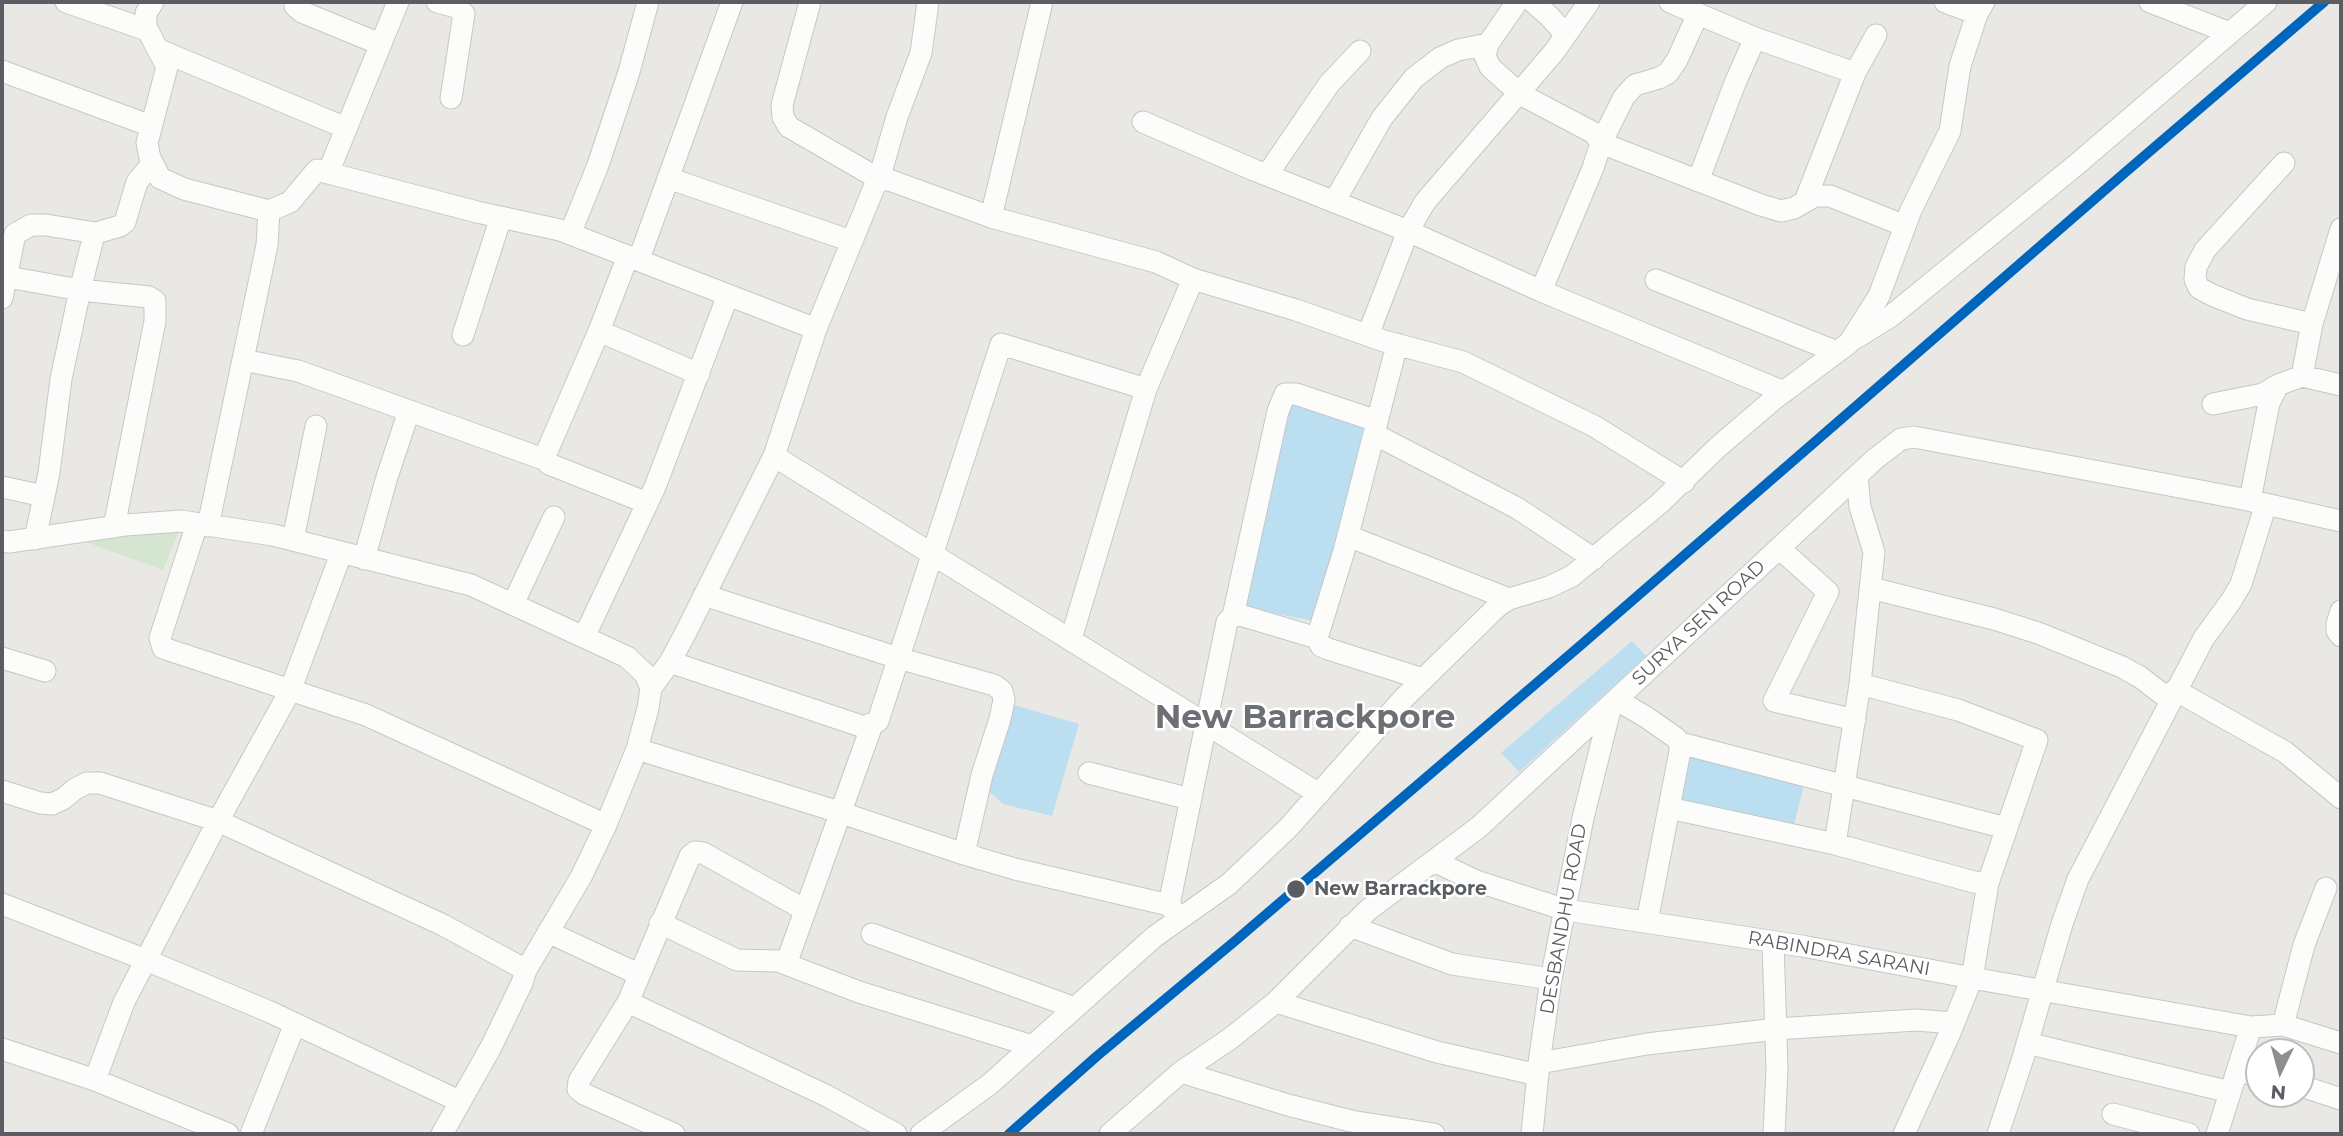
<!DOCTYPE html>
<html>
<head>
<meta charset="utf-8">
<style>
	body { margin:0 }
	#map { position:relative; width:2343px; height:1136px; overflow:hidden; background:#eae8e4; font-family:Montserrat,sans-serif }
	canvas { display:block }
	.frame { position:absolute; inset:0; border:4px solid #5a5e62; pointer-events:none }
	.north { position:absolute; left:2245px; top:1038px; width:70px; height:70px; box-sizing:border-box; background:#fff; border:2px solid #bdbfc0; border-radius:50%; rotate:185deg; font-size:19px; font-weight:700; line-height:28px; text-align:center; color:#5a5e62 }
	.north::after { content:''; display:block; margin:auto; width:24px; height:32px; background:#8c8e90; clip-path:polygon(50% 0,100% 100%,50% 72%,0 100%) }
</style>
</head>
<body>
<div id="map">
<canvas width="2343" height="1136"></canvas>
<div class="frame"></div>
<div class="north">N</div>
</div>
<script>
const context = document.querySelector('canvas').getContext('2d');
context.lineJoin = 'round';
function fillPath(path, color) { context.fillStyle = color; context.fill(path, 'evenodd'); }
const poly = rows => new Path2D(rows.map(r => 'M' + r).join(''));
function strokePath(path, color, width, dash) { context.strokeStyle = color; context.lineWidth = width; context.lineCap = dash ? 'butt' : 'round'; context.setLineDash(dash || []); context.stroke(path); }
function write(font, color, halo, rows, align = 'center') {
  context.font = font + ' Montserrat,sans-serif'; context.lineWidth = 5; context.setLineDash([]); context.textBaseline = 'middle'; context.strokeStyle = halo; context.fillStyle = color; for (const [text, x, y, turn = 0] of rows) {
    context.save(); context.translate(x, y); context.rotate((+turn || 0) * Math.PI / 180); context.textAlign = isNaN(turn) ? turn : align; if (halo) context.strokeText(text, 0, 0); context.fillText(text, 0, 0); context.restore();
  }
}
const green = poly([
	[181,525,163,570,86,542,89,535]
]);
const water = poly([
	[1288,400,1365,420,1343,521,1312,621,1241,606],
	[1632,641,1646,656,1519,772,1501,753],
	[1011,704,1079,724,1052,816,1003,804,983,786],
	[1687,751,1805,782,1793,828,1676,801]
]);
const minor = poly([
	[66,2,147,30],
	[153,2,146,13,146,27,167,67,147,143,150,158,160,178,184,189,269,211,290,202,317,170,477,212,560,230,816,329,875,185,879,179,889,180,991,217,1156,262,1193,279,1296,310,1384,341,1463,362,1594,426,1684,482],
	[295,2,295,6,302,12,380,44],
	[437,2,456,7,464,14,451,98],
	[810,2,782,105,783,117,789,127,879,179,897,117,921,53,928,2],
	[1517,2,1488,44,1485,56,1490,67,1520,94,1594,133,1601,143,1593,168,1541,291],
	[1533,2,1549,16,1566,35],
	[1670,2,1755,38,1855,73],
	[1945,2,1977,14],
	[2150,2,2230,33],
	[1698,14,1677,60,1668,73,1659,78,1635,85,1624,97,1601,143,1761,205,1781,211,1794,208,1815,196,1830,196,1905,226],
	[157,49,346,128],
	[2,71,151,126],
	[1143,122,1254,170,1408,231,1541,291,1784,392],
	[2284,163,2205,250,2196,267,2195,279,2199,288,2212,295,2247,309,2312,324],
	[328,173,398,2],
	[1267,175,1329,84,1360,51],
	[668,178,851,241],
	[1698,181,1735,83,1755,38],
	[1805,201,1855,73,1876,35],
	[1334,202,1382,118,1414,78,1440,58,1458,50,1488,44],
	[991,217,1042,2],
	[2341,229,2312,324,2302,376,2341,385],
	[570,234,598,165,629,72,648,2],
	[628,256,599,331,545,456,549,464,647,503],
	[639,259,732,2],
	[2,276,80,290,149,297,155,301,155,321,114,527],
	[1656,280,1837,352],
	[2,298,15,234,31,225,46,225,96,233],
	[816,329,774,456,1319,794],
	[599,331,699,374],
	[463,335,501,217],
	[1368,335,1408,231,1425,202,1554,52,1589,2],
	[1856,338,1891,316,2076,165,2266,2],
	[1397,344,1344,551,1317,638,1321,646,1328,649,1423,679],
	[243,360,298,371,546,460],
	[1146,389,1193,279],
	[2213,404,2263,394,2278,385],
	[1374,434,1517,508,1594,559],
	[2,487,44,496],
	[2250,500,2269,403,2278,385,2302,376],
	[197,524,160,638,163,648,366,715,606,825],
	[208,526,267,245,269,211],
	[1348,536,1509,599],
	[35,539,49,473,61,379,80,290,94,235,96,233,120,226,125,222,137,182,152,164],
	[293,540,316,426],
	[2,541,9,542,125,525,181,521,273,535,471,585,627,657,645,674,651,688,648,708,637,749,606,825,581,877,526,970,522,983,491,1047,442,1134],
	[1779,548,1828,592,1774,701,1855,720],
	[364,559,387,477,409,411],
	[1871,588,1994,619,2038,633,2122,667,2140,677,2170,700],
	[704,595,898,658,994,685,1002,691,1004,700,1000,719,982,775,964,854],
	[513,604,554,517],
	[2341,611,2337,624,2337,631,2341,636],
	[1233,616,1278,411,1285,394,1296,394,1377,421],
	[584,637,655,487,728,295],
	[2,658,45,671],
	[670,662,864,727,878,721,1001,344,1146,389,1071,639],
	[651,688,670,662,685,634,774,456],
	[2175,690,2285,752,2341,798],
	[1617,700,1646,717,1676,738,1680,743,1680,751,1647,922],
	[1680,743,2006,828],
	[637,749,839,812,964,854,1015,869,1169,905],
	[1089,773,1190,799],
	[2,791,40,803,52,804,63,799,75,789,87,783,100,783,218,821,443,925,526,970],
	[1669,808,1835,844,1974,882,1988,883,2037,740,1958,710,1860,684],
	[1835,844,1860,684,1874,552,1860,507,1857,476],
	[1434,861,1476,881,1566,910,1802,946,1972,978,2251,1027],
	[2,904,146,960,270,1012,459,1101],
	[805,910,703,853,695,852,690,856,628,1002,827,1096,896,1134],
	[1178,916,1169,905,1227,622,1233,616,1240,615,1317,638],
	[660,923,737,960,778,961,859,992,1032,1046],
	[1350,926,1452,964,1551,979],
	[548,932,638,974],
	[872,934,1075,1008],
	[1773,942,1777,1068,1774,1134],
	[786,964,872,725],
	[628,1002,579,1081,578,1089,584,1094,674,1134],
	[1276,1002,1437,1052,1538,1075],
	[2283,1025,2304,945,2326,888],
	[2027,1043,2230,1092],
	[2,1049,95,1080,228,1134],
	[1539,1063,1647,1044,1776,1029,1916,1020,1954,1023],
	[2237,1071,2259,1076],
	[1181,1072,1288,1105,1351,1121,1434,1134],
	[95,1080,124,1002,218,821,290,691,341,554],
	[2301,1086,2341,1099],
	[2113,1114,2189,1134],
	[251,1134,295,1024],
	[921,1134,990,1084,1154,937,1229,884,1288,828,1404,698,1498,606,1509,599,1549,587,1572,576,1659,504,1718,447,1774,399,1849,343,1879,296,1911,210,1950,131,1960,66,1977,14,1984,2],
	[1110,1134,1181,1072,1231,1038,1276,1002,1368,910,1479,827,1875,459,1901,439,1914,437,2243,499,2341,521],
	[1532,1134,1539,1063,1551,979,1583,818,1611,706],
	[1904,1134,1949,1035,1972,978,1988,883],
	[1998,1134,2023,1058,2062,924,2078,879,2204,638,2231,601,2241,584,2266,504],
	[2217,1134,2251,1027,2283,1025,2341,1043]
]);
const rail1 = poly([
	[1009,1134,1097,1056,1235,941,1581,645,2121,176,2324,2]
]);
const markers = [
	[1296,889,10,"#5a5e62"]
];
const streetNames = [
	["SURYA SEN ROAD",1699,623,-43],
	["DESBANDHU ROAD",1564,919,-80],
	["RABINDRA SARANI",1839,954,10]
];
const stopNames = [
	["New Barrackpore",1314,889]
];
const townNames = [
	["New Barrackpore",1305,718]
];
fillPath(green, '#d4e5d0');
fillPath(water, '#bbdef1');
strokePath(minor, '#c6c7c6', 23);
strokePath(minor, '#fcfcfb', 21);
strokePath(rail1, '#0065bd', 10);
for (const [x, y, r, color] of markers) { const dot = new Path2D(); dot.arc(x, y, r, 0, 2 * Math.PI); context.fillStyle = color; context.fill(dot); strokePath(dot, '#fff', 2.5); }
write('19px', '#5a5e62', '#fff', streetNames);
write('bold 19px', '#5a5e62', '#fff', stopNames, 'left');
write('bold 33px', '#6c7074', '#fff', townNames);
</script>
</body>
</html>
